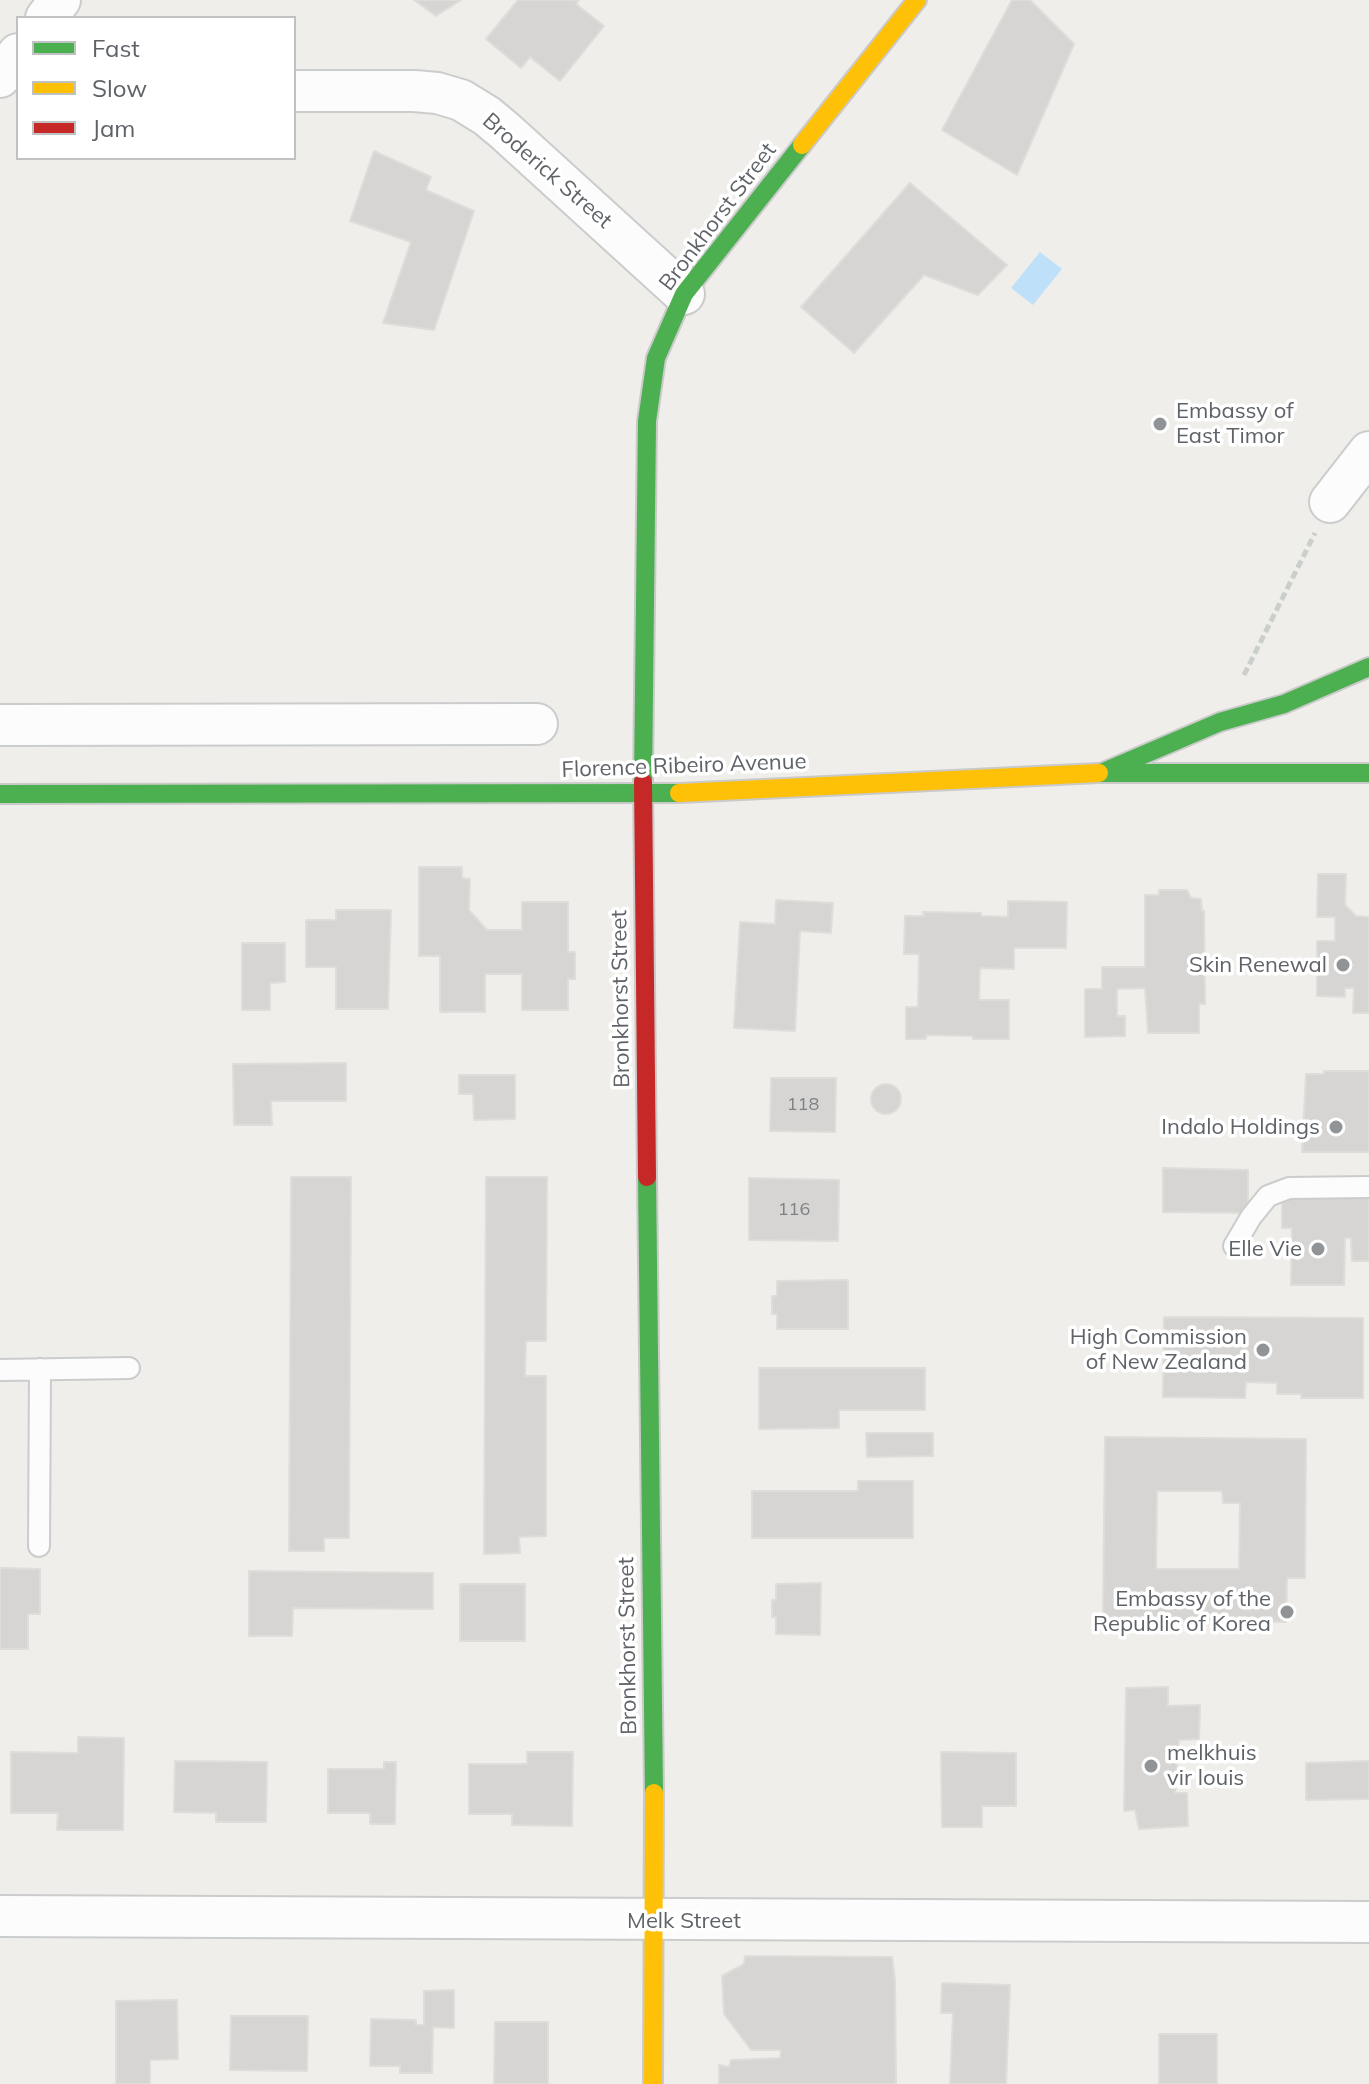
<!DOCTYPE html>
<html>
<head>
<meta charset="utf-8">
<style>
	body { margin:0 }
	#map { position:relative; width:1369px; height:2084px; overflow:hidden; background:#efeeea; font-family:Mulish,sans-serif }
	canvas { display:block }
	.legend { position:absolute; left:16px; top:16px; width:280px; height:144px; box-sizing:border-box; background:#fff; border:2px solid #bfc1c3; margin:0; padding:10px 14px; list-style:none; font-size:24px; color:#5f6368 }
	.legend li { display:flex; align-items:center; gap:16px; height:40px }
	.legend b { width:40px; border:2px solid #bfc1c3 }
</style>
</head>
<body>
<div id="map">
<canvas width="1369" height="2084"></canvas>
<ul class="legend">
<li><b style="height:10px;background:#4caf50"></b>Fast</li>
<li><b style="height:10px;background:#ffc107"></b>Slow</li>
<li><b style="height:10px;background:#c62828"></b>Jam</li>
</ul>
</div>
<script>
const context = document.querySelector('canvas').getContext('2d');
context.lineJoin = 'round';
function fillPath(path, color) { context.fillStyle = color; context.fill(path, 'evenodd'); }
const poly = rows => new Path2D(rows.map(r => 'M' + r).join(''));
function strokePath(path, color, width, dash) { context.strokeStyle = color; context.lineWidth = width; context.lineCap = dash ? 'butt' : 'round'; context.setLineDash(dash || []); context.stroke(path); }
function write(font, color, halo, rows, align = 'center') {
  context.font = font + ' Mulish,sans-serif'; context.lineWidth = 7; context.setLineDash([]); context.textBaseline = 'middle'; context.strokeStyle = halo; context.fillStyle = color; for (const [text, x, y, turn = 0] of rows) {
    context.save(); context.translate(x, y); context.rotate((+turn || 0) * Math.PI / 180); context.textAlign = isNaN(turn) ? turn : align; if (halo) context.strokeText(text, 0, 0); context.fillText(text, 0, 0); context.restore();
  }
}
const water = poly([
	[1040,252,1062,269,1033,305,1011,288]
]);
const building = poly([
	[414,0,461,0,436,16,414,0],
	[518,0,579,0,576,4,604,26,560,81,530,57,521,68,486,39,518,0],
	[1012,0,1030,0,1074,44,1017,175,942,130,1012,0],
	[374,151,431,177,426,190,474,211,434,330,383,323,411,242,350,221,374,151],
	[910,183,1007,265,978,295,924,275,854,353,801,307,910,183],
	[419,867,462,867,462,878,470,879,469,910,487,930,522,930,522,902,568,902,568,952,575,952,575,979,568,979,568,1010,522,1010,522,974,485,974,485,1012,440,1012,440,956,419,956,419,867],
	[1318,874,1346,874,1345,905,1356,916,1369,917,1369,1013,1353,1013,1354,988,1345,988,1345,997,1317,996,1317,941,1335,941,1335,917,1317,917,1318,874],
	[1159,890,1187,890,1191,898,1201,899,1202,911,1204,911,1205,1004,1199,1004,1199,1033,1148,1033,1145,988,1117,989,1117,1016,1125,1016,1125,1036,1085,1037,1085,989,1102,989,1102,967,1145,967,1145,895,1159,895,1159,890],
	[776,900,833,903,831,933,800,931,795,1031,734,1028,740,922,775,924,776,900],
	[1008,901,1067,902,1066,948,1014,948,1014,969,980,968,979,1000,1009,1000,1009,1039,973,1039,973,1036,926,1035,926,1039,906,1039,906,1007,918,1007,919,954,904,954,905,916,924,916,923,912,981,913,981,916,1008,917,1008,901],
	[336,910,391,910,388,1009,336,1009,336,967,306,967,306,920,336,920,336,910],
	[242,943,285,943,285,982,270,983,270,1010,242,1010,242,943],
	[346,1063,346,1101,271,1101,272,1125,234,1125,233,1064,346,1063],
	[1324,1071,1369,1071,1369,1152,1302,1152,1306,1074,1324,1074,1324,1071],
	[459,1075,515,1075,515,1119,474,1120,473,1094,459,1094,459,1075],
	[771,1078,836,1078,835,1132,770,1131,771,1078],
	'871 1099a15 15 0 1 1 30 0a15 15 0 1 1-30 0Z',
	[1163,1168,1248,1170,1248,1213,1163,1212,1163,1168],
	[291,1177,351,1177,349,1538,324,1538,324,1551,289,1551,291,1177],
	[486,1177,547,1177,546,1341,526,1341,525,1376,546,1376,546,1536,519,1537,520,1553,484,1554,486,1177],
	[749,1178,839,1180,838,1241,749,1240,749,1178],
	[1369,1195,1369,1261,1352,1261,1351,1238,1345,1238,1344,1285,1291,1285,1292,1228,1282,1228,1282,1197,1369,1195],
	[848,1280,848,1329,777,1329,777,1314,772,1314,772,1296,777,1296,777,1281,848,1280],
	[1164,1317,1363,1318,1363,1398,1301,1398,1301,1394,1277,1394,1277,1383,1246,1382,1245,1398,1163,1397,1164,1317],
	[759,1368,925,1368,925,1410,839,1410,839,1428,759,1429,759,1368],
	[866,1433,933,1433,933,1456,867,1457,866,1433],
	[1105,1437,1306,1439,1305,1578,1287,1578,1286,1622,1103,1620,1105,1437],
	[1157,1491,1222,1491,1223,1503,1240,1503,1239,1569,1156,1569,1157,1491],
	[858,1481,913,1481,913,1538,752,1538,752,1491,858,1491,858,1481],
	[0,1568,40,1569,40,1614,28,1614,28,1649,0,1649,0,1568],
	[249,1571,433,1573,433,1609,293,1608,292,1636,249,1636,249,1571],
	[821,1583,820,1635,776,1634,776,1617,772,1617,772,1600,776,1600,776,1584,821,1583],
	[460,1584,525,1584,525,1641,460,1641,460,1584],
	[1168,1687,1168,1706,1200,1705,1199,1739,1179,1740,1175,1793,1187,1793,1188,1826,1139,1829,1135,1810,1124,1811,1126,1688,1168,1687],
	[78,1737,124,1738,123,1830,57,1830,58,1813,11,1813,11,1752,78,1753,78,1737],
	[527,1752,573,1752,572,1826,512,1825,512,1814,469,1814,469,1764,527,1764,527,1752],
	[941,1752,1016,1753,1016,1806,982,1806,982,1827,942,1827,941,1752],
	[175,1761,267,1762,266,1822,216,1822,216,1813,174,1812,175,1761],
	[1369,1761,1369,1799,1306,1800,1306,1763,1369,1761],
	[384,1762,396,1762,395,1824,370,1824,370,1813,328,1813,328,1769,384,1769,384,1762],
	[745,1956,892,1957,895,1980,896,2084,719,2084,719,2065,729,2067,731,2060,780,2058,781,2050,751,2050,724,2014,722,1976,744,1964,745,1956],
	[942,1983,1010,1985,1006,2084,950,2084,953,2013,941,2013,942,1983],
	[454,1990,454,2028,433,2027,432,2073,400,2073,400,2066,370,2066,371,2019,416,2020,416,2025,424,2025,424,1991,454,1990],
	[177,2000,178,2059,150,2060,150,2084,116,2084,116,2001,177,2000],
	[231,2016,308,2016,307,2071,230,2070,231,2016],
	[495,2022,548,2022,548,2084,494,2084,495,2022],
	[1159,2034,1217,2034,1217,2084,1159,2084,1159,2034]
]);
const path = poly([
	[1244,675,1315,533]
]);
const lane = poly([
	[1234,1246,1251,1217,1268,1196,1289,1188,1369,1187],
	[0,1370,129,1368],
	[39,1546,40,1369]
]);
const street = poly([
	[46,18,60,0],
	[0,77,18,54],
	[294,91,414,91,437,93,461,100,487,116,505,131,684,294],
	[1330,502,1369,452],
	[0,725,537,724],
	[0,1916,1369,1922]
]);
const fast = poly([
	[1099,773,1369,773],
	[1101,773,1220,722,1284,704,1369,667],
	[643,782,647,421,656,358,684,294,802,145],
	[0,794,679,793],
	[647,1177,654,1793]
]);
const slow = poly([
	[802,145,917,0],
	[679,793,1099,773],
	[653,2084,654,1793]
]);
const jam = poly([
	[643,782,647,1177]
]);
const markers = [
	[1160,424,8,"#919496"],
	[1343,965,8,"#919496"],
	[1336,1127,8,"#919496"],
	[1318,1249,8,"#919496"],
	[1263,1350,8,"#919496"],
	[1287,1612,8,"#919496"],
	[1151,1766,8,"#919496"]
];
const numberNames = [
	["118",803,1105],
	["116",794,1210]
];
const streetNames = [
	["Broderick Street",547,171,41],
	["Bronkhorst Street",718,217,-53],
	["Florence Ribeiro Avenue",684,766,-2],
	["Bronkhorst Street",621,999,-91],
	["Bronkhorst Street",628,1646,-91],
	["Melk Street",684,1921]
];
const poiNames = [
	["Embassy of",1176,411,"left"],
	["East Timor",1176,436,"left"],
	["Skin Renewal",1327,965],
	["Indalo Holdings",1320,1127],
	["Elle Vie",1302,1249],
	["High Commission",1247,1337],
	["of New Zealand",1247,1362],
	["Embassy of the",1271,1599],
	["Republic of Korea",1271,1624],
	["melkhuis",1167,1753,"left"],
	["vir louis",1167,1778,"left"]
];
fillPath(water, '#bfe0f9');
fillPath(building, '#d6d5d3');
strokePath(building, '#deddd9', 2);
strokePath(lane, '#cbcccc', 24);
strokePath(street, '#cbcccc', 44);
strokePath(fast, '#cacacb', 22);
strokePath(slow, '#cacacb', 22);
strokePath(jam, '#cacacb', 22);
strokePath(path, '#cacfcc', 5, [8, 4]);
strokePath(lane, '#fdfcfc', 20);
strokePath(street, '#fdfcfc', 40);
strokePath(fast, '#4caf50', 18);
strokePath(slow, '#ffc107', 18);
strokePath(jam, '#c62828', 18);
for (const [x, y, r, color] of markers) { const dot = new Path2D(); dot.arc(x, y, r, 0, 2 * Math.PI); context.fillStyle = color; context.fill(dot); strokePath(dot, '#fff', 3); }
write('18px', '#7e8184', null, numberNames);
write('22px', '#5f6368', '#fff', streetNames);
write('22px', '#5f6368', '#fff', poiNames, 'right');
</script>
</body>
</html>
